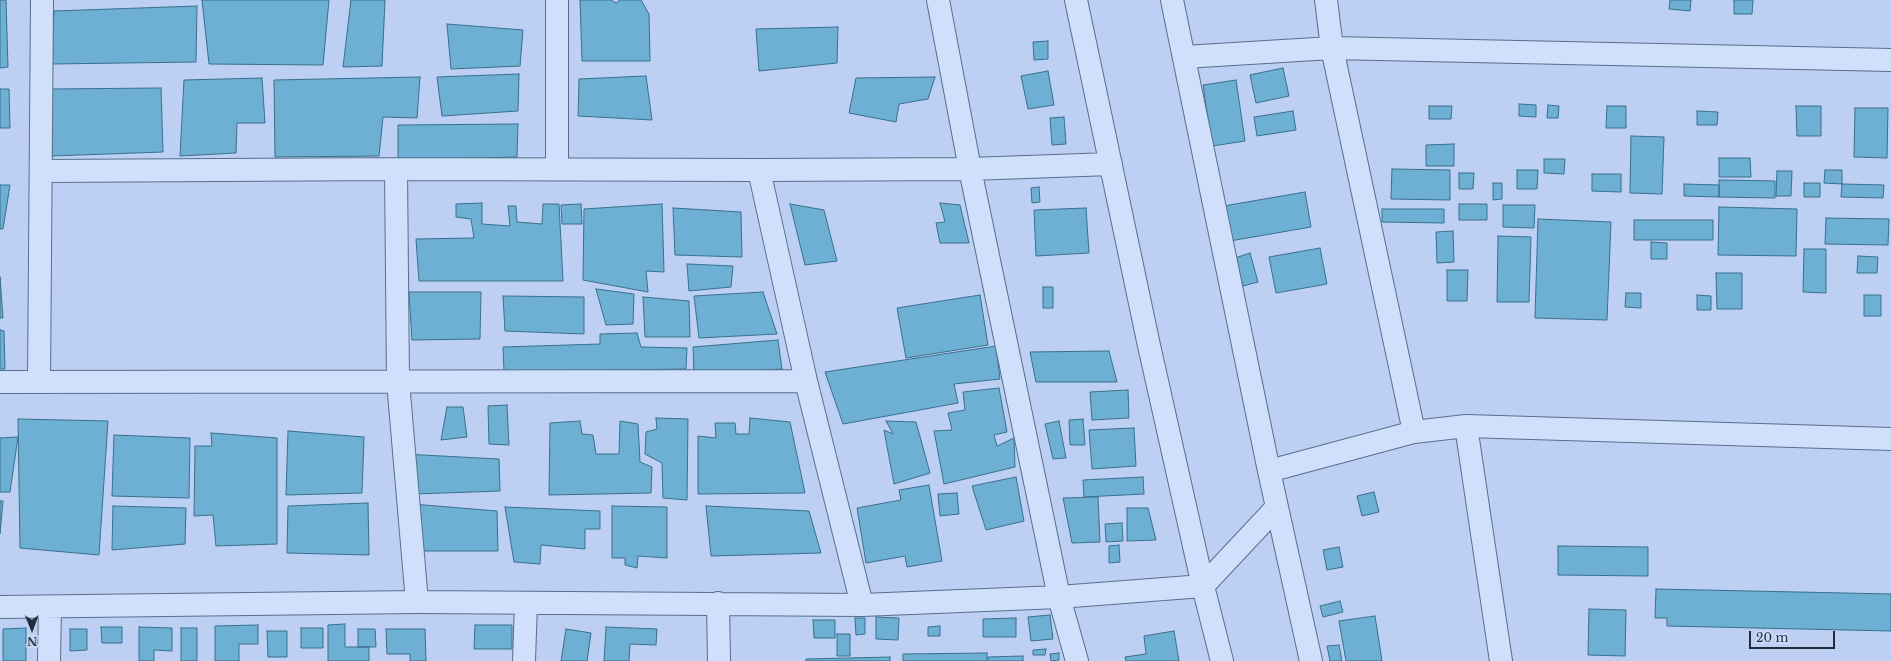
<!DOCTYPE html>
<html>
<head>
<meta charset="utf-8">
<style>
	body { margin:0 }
	#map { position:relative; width:1891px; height:661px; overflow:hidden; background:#bdcff2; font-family:"Libre Baskerville",serif }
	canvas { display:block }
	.north { position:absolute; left:12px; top:609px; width:40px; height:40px; -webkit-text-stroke:3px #cddcf9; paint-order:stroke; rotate:179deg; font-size:11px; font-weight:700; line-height:16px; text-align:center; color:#1a2c39 }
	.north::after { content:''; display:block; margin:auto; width:14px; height:18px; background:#1a2c39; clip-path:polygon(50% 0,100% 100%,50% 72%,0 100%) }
	.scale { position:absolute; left:1749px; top:631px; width:86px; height:18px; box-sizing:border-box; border:2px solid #1a2c39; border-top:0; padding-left:5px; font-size:12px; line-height:14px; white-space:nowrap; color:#1a2c39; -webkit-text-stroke:3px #cddcf9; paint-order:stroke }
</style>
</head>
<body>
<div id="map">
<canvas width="1891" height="661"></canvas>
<div class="north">N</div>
<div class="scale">20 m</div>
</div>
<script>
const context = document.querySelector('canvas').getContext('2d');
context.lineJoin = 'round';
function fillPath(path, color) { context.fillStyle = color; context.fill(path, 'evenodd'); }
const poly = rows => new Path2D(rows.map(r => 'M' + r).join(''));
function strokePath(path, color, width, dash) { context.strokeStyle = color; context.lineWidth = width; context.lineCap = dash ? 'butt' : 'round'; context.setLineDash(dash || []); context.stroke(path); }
const building = poly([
	[0,0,6,0,8,67,0,68,0,0],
	[202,0,329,0,323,65,209,64,202,0],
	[351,0,385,0,382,66,343,67,351,0],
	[580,0,611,0,616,3,620,0,641,0,649,14,650,61,582,61,580,0],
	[1670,0,1691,0,1690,11,1669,9,1670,0],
	[1734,0,1753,0,1752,14,1734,14,1734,0],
	[197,6,196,62,51,64,54,11,197,6],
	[447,24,523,30,520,66,451,69,447,24],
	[838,27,837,63,759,71,756,29,838,27],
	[1048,41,1048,59,1034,60,1033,42,1048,41],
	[1283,68,1289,96,1256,103,1250,75,1283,68],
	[1048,71,1054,105,1028,109,1021,76,1048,71],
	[519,74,518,111,442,116,437,77,519,74],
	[646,76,652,120,578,116,579,79,646,76],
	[420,77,417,118,383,117,379,156,275,157,274,80,420,77],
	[935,77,928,99,899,104,896,122,849,113,856,78,935,77],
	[262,78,265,123,237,123,236,153,180,156,184,80,262,78],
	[1236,80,1245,141,1212,146,1203,85,1236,80],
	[161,88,163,152,52,156,51,89,161,88],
	[0,89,9,89,10,128,0,128,0,89],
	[1519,104,1536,105,1536,117,1519,116,1519,104],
	[1548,105,1559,106,1558,118,1547,118,1548,105],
	[1429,106,1452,106,1451,119,1429,119,1429,106],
	[1607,106,1626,106,1626,128,1606,128,1607,106],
	[1796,106,1821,106,1821,136,1797,136,1796,106],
	[1855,108,1888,108,1887,158,1854,157,1855,108],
	[1293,111,1296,130,1257,136,1254,117,1293,111],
	[1697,111,1718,112,1717,125,1697,125,1697,111],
	[1064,117,1066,144,1052,145,1050,118,1064,117],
	[518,124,517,157,398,160,398,125,518,124],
	[1631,136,1664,137,1662,194,1630,193,1631,136],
	[1454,144,1454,166,1426,166,1426,145,1454,144],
	[1719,158,1750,158,1751,177,1719,177,1719,158],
	[1544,159,1565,159,1564,174,1544,173,1544,159],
	[1392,169,1450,170,1450,200,1391,199,1392,169],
	[1517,170,1538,170,1537,189,1517,189,1517,170],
	[1825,170,1842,170,1842,184,1824,183,1825,170],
	[1777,171,1792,171,1791,196,1776,196,1777,171],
	[1459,173,1474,173,1473,189,1459,189,1459,173],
	[1592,174,1621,174,1621,192,1592,191,1592,174],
	[1719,180,1775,181,1775,198,1719,197,1719,180],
	[1493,183,1502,183,1502,199,1493,200,1493,183],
	[1804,183,1820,183,1820,197,1804,197,1804,183],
	[1684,184,1719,185,1719,197,1684,196,1684,184],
	[1842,184,1884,185,1883,198,1841,197,1842,184],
	[0,185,10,185,3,229,0,229,0,185],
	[1039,187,1040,202,1032,203,1031,188,1039,187],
	[1305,192,1311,227,1224,242,1218,207,1305,192],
	[482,203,482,224,510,226,508,206,516,206,517,222,542,224,543,204,559,204,563,281,419,281,416,239,474,238,471,219,456,217,456,204,482,203],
	[940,203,960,205,969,243,940,243,936,223,945,222,940,203],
	[581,204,582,224,562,224,561,205,581,204],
	[662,204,664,272,646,271,648,292,583,280,584,209,662,204],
	[790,204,824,210,837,261,805,265,790,204],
	[1459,204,1487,204,1487,220,1459,220,1459,204],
	[1503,205,1535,205,1534,228,1503,227,1503,205],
	[1719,207,1797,209,1796,256,1718,255,1719,207],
	[673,208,741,212,742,257,675,255,673,208],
	[1086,208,1089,253,1036,256,1034,210,1086,208],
	[1382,209,1444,209,1444,223,1382,222,1382,209],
	[1826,218,1889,219,1888,245,1825,244,1826,218],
	[1538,219,1611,222,1607,320,1535,318,1538,219],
	[1634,220,1713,220,1713,240,1634,240,1634,220],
	[1453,231,1454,262,1437,263,1436,232,1453,231],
	[1498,236,1531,237,1529,302,1497,302,1498,236],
	[1651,242,1667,243,1667,259,1651,259,1651,242],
	[1320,248,1327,284,1276,293,1269,257,1320,248],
	[1804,249,1826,249,1826,293,1803,292,1804,249],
	[1250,253,1258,282,1243,286,1235,258,1250,253],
	[1858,256,1878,257,1877,273,1857,273,1858,256],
	[687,264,733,266,731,287,689,291,687,264],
	[1447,270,1468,270,1467,301,1447,301,1447,270],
	[1716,273,1742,273,1742,309,1717,309,1716,273],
	[0,277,3,318,0,318,0,277],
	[1043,287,1053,287,1053,308,1043,308,1043,287],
	[596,289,634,294,633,324,606,325,596,289],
	[409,292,481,292,480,339,412,340,409,292],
	[763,292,777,334,699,338,694,296,763,292],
	[1626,293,1641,293,1641,308,1625,307,1626,293],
	[980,295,988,345,906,358,897,308,980,295],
	[1697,295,1711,296,1711,310,1697,310,1697,295],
	[1864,295,1881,295,1881,316,1864,316,1864,295],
	[503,296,584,297,584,334,505,331,503,296],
	[643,297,689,301,690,337,645,337,643,297],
	[0,330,4,331,5,369,0,369,0,330],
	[637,333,641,347,687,348,686,369,504,372,503,347,600,344,600,334,637,333],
	[778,340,782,369,694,374,693,347,778,340],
	[996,346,1000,379,954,384,958,403,843,424,825,372,996,346],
	[1109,351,1117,382,1036,382,1030,352,1109,351],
	[999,388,1007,432,994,435,997,446,1014,438,1015,467,944,484,934,431,952,430,948,413,965,410,963,392,999,388],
	[1128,390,1129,418,1092,420,1090,392,1128,390],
	[507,405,509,445,489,444,488,406,507,405],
	[447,407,463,407,467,437,441,440,447,407],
	[656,418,688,419,687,500,663,498,662,463,645,454,646,432,657,429,656,418],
	[750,418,790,422,805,493,698,494,698,436,716,438,715,423,735,423,736,434,749,434,750,418],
	[18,419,108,421,99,555,20,548,18,419],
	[1083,419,1085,445,1070,445,1069,420,1083,419],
	[580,421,582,434,593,435,596,454,619,454,620,421,638,424,640,462,652,467,651,493,549,495,550,423,580,421],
	[886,421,916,422,930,473,894,484,884,430,893,434,886,421],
	[1059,421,1066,458,1053,459,1045,424,1059,421],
	[1134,428,1136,466,1092,469,1089,430,1134,428],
	[288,431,364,437,362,493,286,495,288,431],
	[211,433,277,438,277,544,216,546,213,515,194,516,195,446,212,446,211,433],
	[114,435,190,438,189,498,112,496,114,435],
	[18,437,10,492,0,492,0,438,18,437],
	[403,454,499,459,500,491,414,494,403,454],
	[1016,477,1024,521,986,530,972,486,1016,477],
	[1143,477,1144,494,1084,497,1083,480,1143,477],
	[929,485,942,561,907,567,905,556,866,563,857,508,901,500,899,490,929,485],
	[1374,492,1379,512,1362,516,1357,496,1374,492],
	[957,493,959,514,940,516,938,494,957,493],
	[1098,497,1100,542,1072,543,1063,498,1098,497],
	[0,501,3,501,0,534,0,501],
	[368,503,369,555,287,553,288,506,368,503],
	[412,504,497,511,498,551,413,551,412,504],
	[113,506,186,508,185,544,112,550,113,506],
	[612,506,667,507,667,558,638,556,637,568,625,565,625,558,612,558,612,506],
	[706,506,809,511,821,553,711,556,706,506],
	[505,507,600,511,600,529,585,529,585,549,541,545,540,564,514,562,505,507],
	[1127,508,1148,508,1156,540,1127,541,1127,508],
	[1122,523,1123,541,1106,542,1105,524,1122,523],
	[1119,545,1120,562,1109,563,1109,546,1119,545],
	[1558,546,1648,547,1648,576,1558,575,1558,546],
	[1339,547,1343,567,1327,570,1323,550,1339,547],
	[1656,589,1891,594,1891,631,1667,626,1667,618,1655,618,1656,589],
	[1340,601,1343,612,1323,617,1320,606,1340,601],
	[1589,609,1626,610,1625,656,1588,655,1589,609],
	[1050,615,1053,639,1031,641,1028,617,1050,615],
	[1375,616,1382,661,1346,661,1339,621,1375,616],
	[876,617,899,618,898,640,876,639,876,617],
	[855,618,865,618,865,634,856,635,855,618],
	[1016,618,1016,637,983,637,983,619,1016,618],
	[813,620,835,620,835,638,814,638,813,620],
	[345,624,345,647,369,647,369,661,328,661,328,625,345,624],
	[258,625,258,644,239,644,239,661,215,661,215,626,258,625],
	[475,625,512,625,512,649,474,649,475,625],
	[940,626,940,636,928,636,928,627,940,626],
	[101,627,122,627,122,643,102,643,101,627],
	[139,627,172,628,172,651,154,650,154,661,139,661,139,627],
	[606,627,657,629,656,645,630,644,629,661,604,661,606,627],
	[26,628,26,661,3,661,3,629,26,628],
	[181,628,197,628,197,661,181,661,181,628],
	[301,628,323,628,323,648,301,648,301,628],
	[70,629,87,629,87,650,70,651,70,629],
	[358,629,375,629,376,647,358,647,358,629],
	[386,629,425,629,426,661,410,661,410,654,387,654,386,629],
	[566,629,591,633,587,661,561,661,566,629],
	[267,631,287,631,287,657,268,657,267,631],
	[1174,631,1179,661,1126,661,1125,657,1146,654,1144,636,1174,631],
	[837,634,850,634,850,656,837,656,837,634],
	[1339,645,1342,661,1330,661,1327,646,1339,645],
	[1046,649,1045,655,1033,655,1033,650,1046,649],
	[987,653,987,661,903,661,903,654,987,653],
	[1059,653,1059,660,1051,661,1050,654,1059,653],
	[1023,656,1023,661,988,661,988,657,1023,656],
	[890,657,890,661,806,661,806,659,890,657]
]);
const minor = poly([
	[938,0,970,169,1059,597,1077,661],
	[1076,0,1148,341,1203,586,1222,661],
	[1172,0,1269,471,1311,661],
	[1326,0,1332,48,1414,432],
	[1184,57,1332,48,1891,60],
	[396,169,398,382,417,602],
	[557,169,557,0],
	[759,170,806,381,862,605],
	[41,171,396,169,759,170,970,169,1111,164],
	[0,382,806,381],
	[39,382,42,0],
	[1466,426,1501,661],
	[1269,471,1414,432,1466,426,1891,439],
	[718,603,719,661],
	[0,607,417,602,862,605,1059,597,1203,586,1277,507],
	[49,661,50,607],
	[524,661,526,603]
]);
fillPath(building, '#6eafd4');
strokePath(building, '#38708d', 1);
strokePath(minor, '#54718b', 24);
strokePath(minor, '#d0e0fc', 22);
</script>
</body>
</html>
